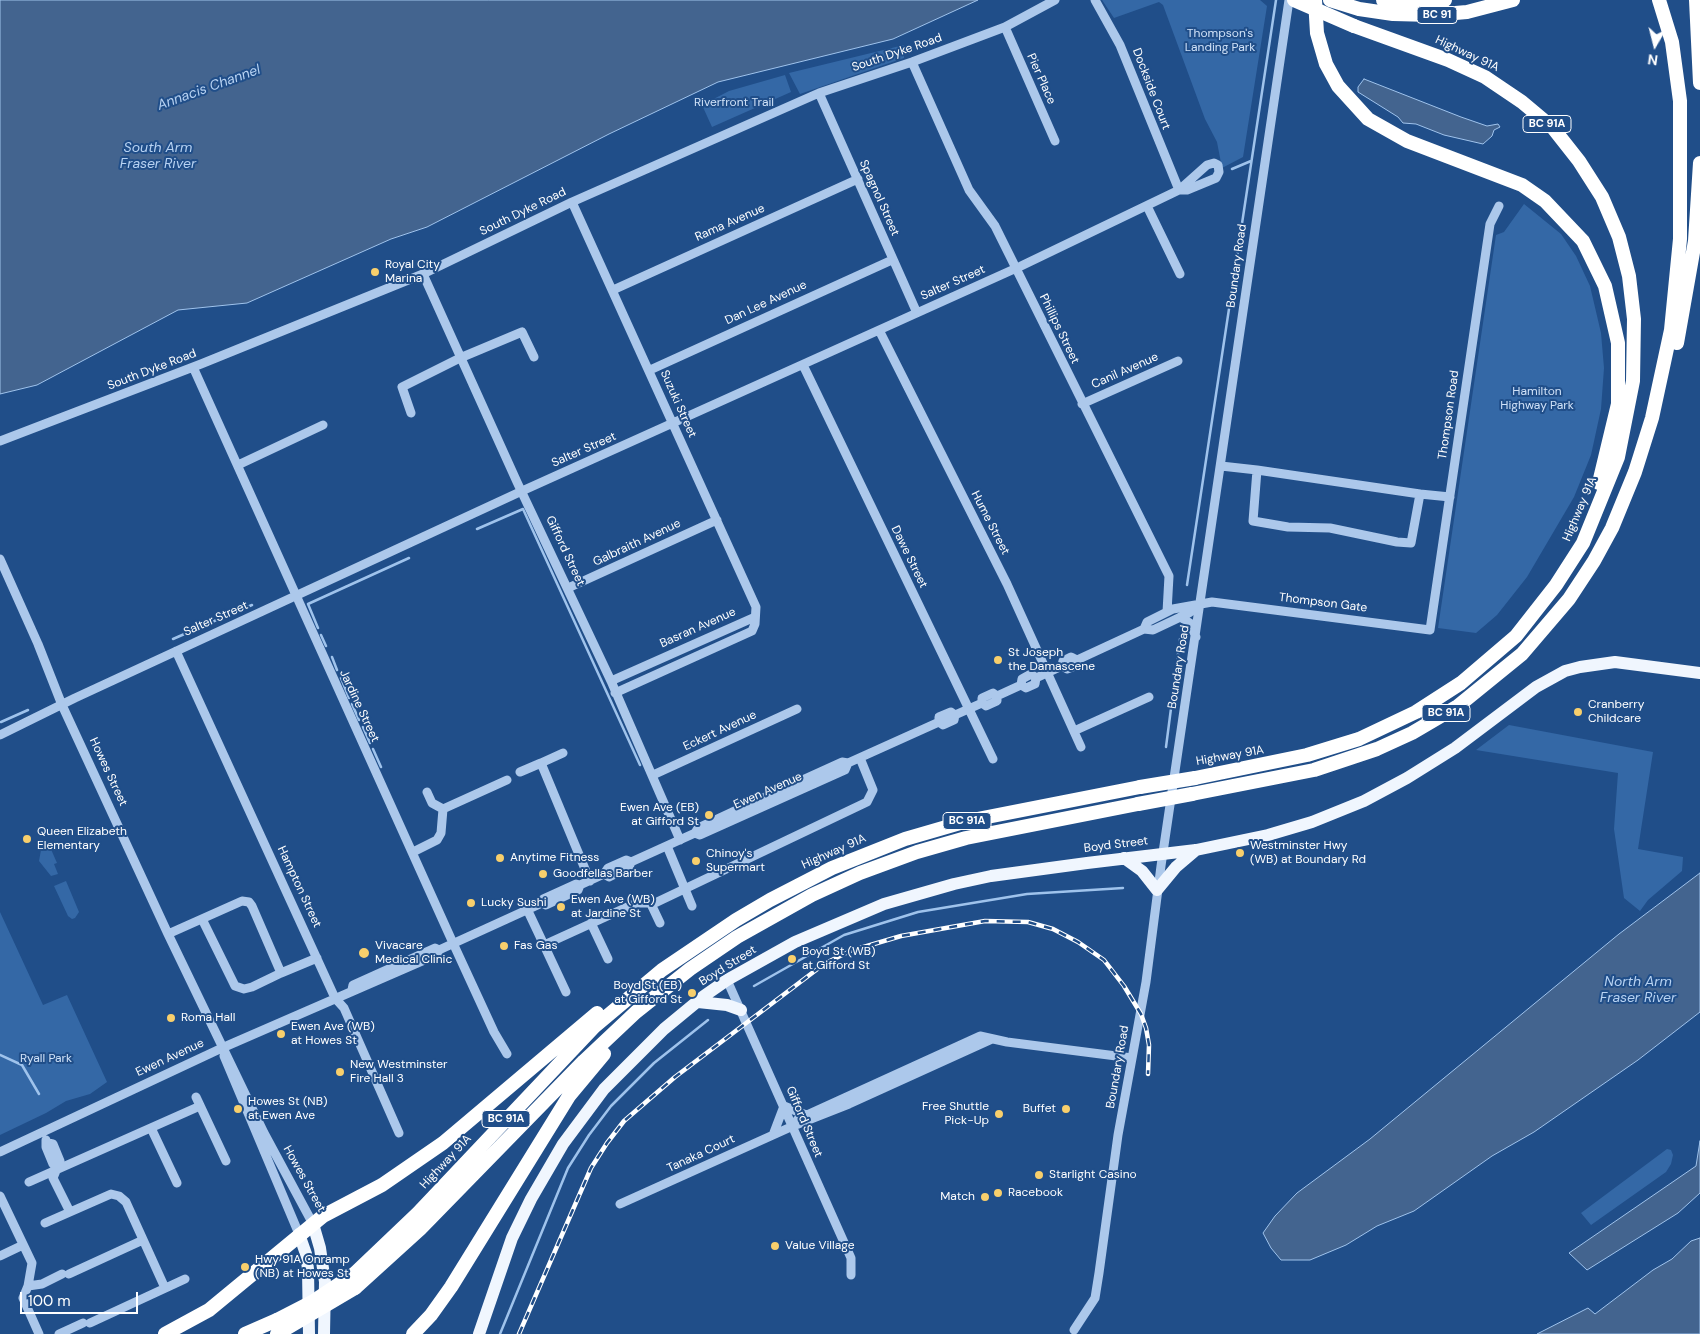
<!DOCTYPE html>
<html>
<head>
<meta charset="utf-8">
<style>
	body { margin:0 }
	#map { position:relative; width:1700px; height:1334px; overflow:hidden; background:#204e89; font-family:"DM Sans",sans-serif }
	canvas { display:block }
	.north { position:absolute; left:1630px; top:20px; width:50px; height:50px; -webkit-text-stroke:4px #204e89; paint-order:stroke; rotate:188deg; font-size:14px; font-weight:700; line-height:20px; text-align:center; color:#fff }
	.north::after { content:''; display:block; margin:auto; width:18px; height:22px; background:#fff; clip-path:polygon(50% 0,100% 100%,50% 72%,0 100%) }
	.scale { position:absolute; left:20px; top:1292px; width:118px; height:22px; box-sizing:border-box; border:2px solid #fff; border-top:0; padding-left:6px; font-size:15px; line-height:18px; white-space:nowrap; color:#fff; -webkit-text-stroke:4px #204e89; paint-order:stroke }
</style>
</head>
<body>
<div id="map">
<canvas width="1700" height="1334"></canvas>
<div class="north">N</div>
<div class="scale">100 m</div>
</div>
<script>
const context = document.querySelector('canvas').getContext('2d');
context.lineJoin = 'round';
function fillPath(path, color) { context.fillStyle = color; context.fill(path, 'evenodd'); }
const poly = rows => new Path2D(rows.map(r => 'M' + r).join(''));
function strokePath(path, color, width, dash) { context.strokeStyle = color; context.lineWidth = width; context.lineCap = dash ? 'butt' : 'round'; context.setLineDash(dash || []); context.stroke(path); }
function write(font, color, halo, rows, align = 'center') {
  context.font = font + ' "DM Sans",sans-serif'; context.lineWidth = 4; context.setLineDash([]); context.textBaseline = 'middle'; context.strokeStyle = halo; context.fillStyle = color; for (const [text, x, y, turn = 0] of rows) {
    context.save(); context.translate(x, y); context.rotate((+turn || 0) * Math.PI / 180); context.textAlign = isNaN(turn) ? turn : align; if (halo) context.strokeText(text, 0, 0); context.fillText(text, 0, 0); context.restore();
  }
}
const green = poly([
	[1102,0,1260,0,1267,6,1243,157,1222,168,1217,142,1205,119,1163,5,1159,2,1114,18],
	[904,45,904,58,800,94,789,73],
	[785,75,791,92,712,127,702,105,729,91],
	[1524,204,1561,234,1576,256,1590,286,1601,333,1604,368,1601,409,1591,455,1574,497,1527,577,1497,615,1476,633,1438,628,1496,235,1504,232],
	[1509,725,1653,752,1638,849,1683,857,1682,871,1648,900,1640,911,1624,898,1614,829,1618,773,1476,750],
	[50,847,57,863,54,864,58,874,51,876,39,861,41,850],
	[66,881,79,912,75,918,72,919,68,916,54,886],
	[0,912,43,1005,67,995,107,1082,90,1094,66,1101,46,1113,0,1135],
	[1667,1149,1671,1150,1673,1155,1671,1164,1666,1172,1591,1225,1581,1213]
]);
const water = poly([
	[0,0,978,0,893,39,718,82,609,134,427,227,391,239,247,303,178,310,37,385,0,394,0,0],
	[1364,79,1461,117,1487,126,1498,124,1500,127,1494,130,1492,136,1483,144,1444,135,1416,124,1403,123,1398,117,1358,92,1358,87,1364,79],
	[1700,873,1700,1012,1638,1060,1534,1132,1492,1156,1414,1211,1377,1226,1346,1245,1310,1260,1281,1260,1271,1248,1263,1233,1275,1216,1297,1193,1370,1139,1619,934,1700,873],
	[1700,1141,1700,1193,1678,1213,1587,1270,1569,1253,1696,1166,1700,1141],
	[1700,1238,1700,1334,1537,1334,1588,1308,1595,1314,1653,1270,1672,1259,1691,1241,1700,1238]
]);
const stream = poly([
	[1232,169,1251,161],
	[477,529,523,509,640,765],
	[1187,585,1276,0],
	[238,611,252,605],
	[318,628,308,604,409,558],
	[321,635,326,646],
	[173,639,228,615],
	[332,657,337,670],
	[341,678,349,698],
	[352,704,359,720],
	[1,722,28,710],
	[363,727,370,743],
	[1166,747,1180,639],
	[373,749,381,767],
	[754,986,844,935,918,912,1027,894,1123,888],
	[0,1055,22,1065,39,1094],
	[500,1334,568,1168,589,1135,611,1106,654,1063,708,1020]
]);
const minor = poly([
	[1095,0,1120,45,1179,190],
	[1005,27,1055,141],
	[912,62,969,190,995,226,1169,576,1167,612],
	[819,93,917,313],
	[572,202,756,607,755,624,752,631,615,693],
	[1147,206,1180,274],
	[423,274,517,482,611,681,680,840],
	[613,290,858,179],
	[879,330,1007,584,1081,747],
	[803,365,993,759],
	[193,367,453,943,494,1032,507,1054],
	[650,370,892,260],
	[1082,404,1178,361],
	[411,413,402,387,460,358,522,332,534,357],
	[0,441,201,364,423,274,572,202,819,93,912,62,1005,27,1055,0],
	[238,465,323,425],
	[1221,466,1257,470,1253,521,1288,527,1330,528,1397,542,1411,543,1420,494,1450,497],
	[1257,470,1420,494],
	[0,559,38,644,62,705,168,934,264,1133,313,1224],
	[568,588,717,520],
	[1180,617,1190,623,1196,637],
	[1144,629,1147,622,1173,609,1212,602,1430,630,1490,224,1499,206],
	[176,651,335,998,344,1008,399,1133],
	[1062,666,1067,669,1075,666,1077,660],
	[611,681,755,617],
	[1021,685,1022,679,1031,674,1036,678],
	[982,703,982,698,993,693,997,696,1021,685,1026,688,1035,684,1036,678,1062,666,1063,661,1071,657,1077,660,1144,629,1153,630,1189,613,1199,605],
	[939,722,943,725,954,720,955,715],
	[1074,731,1149,697],
	[0,735,75,698,522,491,1021,266,1179,190,1207,165,1214,163,1218,165,1219,172,1216,178,1187,190,1179,190],
	[541,763,563,753],
	[520,772,541,763,590,881],
	[653,775,797,709],
	[427,792,432,803,443,809],
	[695,833,700,835,845,770,848,763],
	[667,846,692,906],
	[413,852,437,840,441,833,443,809,507,780],
	[604,874,609,877,629,867,631,862],
	[542,903,543,899,576,884,580,885,604,874,608,868,626,860,631,862,695,833,698,828,743,807,842,762,848,763,939,722,939,717,951,712,955,715,982,703,986,706,997,701,997,696],
	[651,904,660,923],
	[527,909,544,945,636,903,655,903,867,802,873,790,860,758],
	[202,919,235,986,244,989,252,987,281,973],
	[591,923,608,959],
	[168,934,242,901,249,902,252,906,281,973,317,958],
	[544,945,566,992],
	[727,980,851,1258,851,1275],
	[352,990,353,985,435,948,439,950,542,903,546,905,578,890,580,885],
	[224,1056,299,1234],
	[196,1097,226,1161],
	[793,1126,798,1119,980,1036,1007,1042,1132,1058],
	[151,1128,177,1183],
	[773,1135,784,1106,806,1115],
	[46,1140,46,1147,53,1164,59,1166],
	[48,1143,53,1144,60,1161,53,1178,70,1212],
	[0,1152,222,1048,438,954,439,950],
	[29,1182,200,1106],
	[0,1196,32,1263,28,1286,23,1298,39,1334],
	[620,1204,793,1126,849,1104,990,1040],
	[45,1223,111,1194,119,1196,126,1202,165,1288],
	[0,1256,23,1245],
	[69,1274,143,1240],
	[28,1286,42,1284,62,1274],
	[90,1323,185,1279],
	[1074,1330,1095,1298,1099,1273,1118,1135,1146,982,1161,866,1289,0],
	[59,1334,83,1323]
]);
const major = poly([
	[1124,858,1142,871,1157,890,1176,867,1196,850],
	[698,1002,727,1005,741,1010],
	[313,1224,320,1248,325,1282,324,1334],
	[299,1234,306,1254,308,1269,309,1334],
	[479,1334,512,1238,531,1199,563,1144,604,1089,664,1029,704,996,727,980,795,942,884,904,954,884,991,876,1087,863,1196,850,1268,835,1312,822,1364,801,1407,778,1455,748,1536,687,1565,671,1580,667,1615,662,1700,673]
]);
const highway = poly([
	[1315,0,1317,33,1326,64,1338,86,1368,119,1407,141,1522,185,1545,201,1583,241,1605,286,1618,343,1618,404,1599,483],
	[1330,0,1359,9,1393,14,1432,15,1467,12,1513,0],
	[1383,0,1431,2,1445,0],
	[1696,0,1700,83],
	[1677,343,1695,241,1700,163],
	[1195,778,1307,755,1359,739,1416,712,1461,683,1516,636,1556,585,1583,543,1618,457,1633,381,1634,319,1629,276,1619,237,1602,197,1579,161,1553,128,1522,102,1485,77,1448,60,1354,26],
	[1192,794,1314,770,1377,749,1412,733,1458,706,1522,654,1569,599,1594,561,1612,528,1635,472,1652,418,1671,330,1680,239,1680,101,1672,42,1659,0],
	[354,1274,418,1213,594,1027,662,970,736,920,770,900,832,868,905,839,967,821,1140,787],
	[355,1288,420,1229,584,1061,636,1012,690,969,737,937,812,895,860,873,917,852,966,838,1138,804],
	[165,1334,209,1310,323,1216,382,1185,443,1143,597,1013],
	[245,1334,277,1320],
	[413,1334,431,1315,451,1287,569,1096,604,1054]
]);
const rail = poly([
	[519,1334,591,1168,607,1143,624,1121,675,1077,824,964,850,951,901,936,985,921,1028,922,1053,929,1078,942,1104,960,1124,986,1141,1014,1146,1028,1149,1045,1148,1074]
]);
const highwayBridge = poly([
	[1294,0,1354,26],
	[1140,787,1195,778],
	[1138,804,1192,794],
	[277,1320,312,1302,354,1274],
	[277,1334,355,1288]
]);
const markers = [
	[375,272,5,"#f8cf6c"],
	[998,660,5,"#f8cf6c"],
	[1578,712,5,"#f8cf6c"],
	[709,815,5,"#f8cf6c"],
	[27,839,5,"#f8cf6c"],
	[1240,853,5,"#f8cf6c"],
	[500,858,5,"#f8cf6c"],
	[696,861,5,"#f8cf6c"],
	[543,874,5,"#f8cf6c"],
	[471,903,5,"#f8cf6c"],
	[561,907,5,"#f8cf6c"],
	[504,946,5,"#f8cf6c"],
	[364,953,6,"#f8cf6c"],
	[792,959,5,"#f8cf6c"],
	[692,993,5,"#f8cf6c"],
	[171,1018,5,"#f8cf6c"],
	[281,1034,5,"#f8cf6c"],
	[340,1072,5,"#f8cf6c"],
	[238,1109,5,"#f8cf6c"],
	[1066,1109,5,"#f8cf6c"],
	[999,1114,5,"#f8cf6c"],
	[1039,1175,5,"#f8cf6c"],
	[998,1193,5,"#f8cf6c"],
	[985,1197,5,"#f8cf6c"],
	[775,1246,5,"#f8cf6c"],
	[245,1267,5,"#f8cf6c"]
];
const shields = [
	[1437,15,40],
	[1547,124,48],
	[1446,713,48],
	[967,821,48],
	[506,1119,48]
];
const shieldNames = [
	["BC 91",1437,15],
	["BC 91A",1547,124],
	["BC 91A",1446,713],
	["BC 91A",967,821],
	["BC 91A",506,1119]
];
const parkNames = [
	["Thompson's",1220,34],
	["Landing Park",1220,48],
	["Riverfront Trail",734,103],
	["Hamilton",1537,392],
	["Highway Park",1537,406],
	["Ryall Park",46,1059]
];
const streetNames = [
	["South Dyke Road",897,53,-19],
	["Highway 91A",1467,54,25],
	["Pier Place",1041,79,66],
	["Dockside Court",1151,89,69],
	["Spagnol Street",879,198,66],
	["South Dyke Road",523,212,-26],
	["Rama Avenue",730,223,-24],
	["Boundary Road",1237,266,-82],
	["Salter Street",953,283,-24],
	["Dan Lee Avenue",766,303,-25],
	["Phillips Street",1059,329,64],
	["South Dyke Road",152,370,-21],
	["Canil Avenue",1125,371,-24],
	["Suzuki Street",678,404,66],
	["Thompson Road",1449,415,-82],
	["Salter Street",584,450,-24],
	["Highway 91A",1580,509,-67],
	["Hume Street",990,523,63],
	["Galbraith Avenue",637,543,-25],
	["Gifford Street",565,551,65],
	["Dawe Street",909,557,64],
	["Thompson Gate",1323,603,7],
	["Salter Street",216,619,-24],
	["Basran Avenue",698,628,-24],
	["Boundary Road",1179,667,-81],
	["Jardine Street",359,706,65],
	["Eckert Avenue",720,731,-25],
	["Highway 91A",1230,756,-10],
	["Howes Street",108,772,65],
	["Ewen Avenue",768,791,-24],
	["Boyd Street",1116,845,-7],
	["Highway 91A",834,852,-24],
	["Hampton Street",299,887,65],
	["Boyd Street",728,966,-32],
	["Ewen Avenue",170,1058,-25],
	["Boundary Road",1118,1067,-80],
	["Gifford Street",804,1122,67],
	["Tanaka Court",701,1154,-25],
	["Highway 91A",446,1162,-47],
	["Howes Street",304,1179,61]
];
const poiNames = [
	["Royal City",385,265],
	["Marina",385,279],
	["St Joseph",1008,653],
	["the Damascene",1008,667],
	["Cranberry",1588,705],
	["Childcare",1588,719],
	["Ewen Ave (EB)",699,808,"right"],
	["at Gifford St",699,822,"right"],
	["Queen Elizabeth",37,832],
	["Elementary",37,846],
	["Westminster Hwy",1250,846],
	["(WB) at Boundary Rd",1250,860],
	["Chinoy's",706,854],
	["Supermart",706,868],
	["Anytime Fitness",510,858],
	["Goodfellas Barber",553,874],
	["Ewen Ave (WB)",571,900],
	["at Jardine St",571,914],
	["Lucky Sushi",481,903],
	["Vivacare",375,946],
	["Medical Clinic",375,960],
	["Fas Gas",514,946],
	["Boyd St (WB)",802,952],
	["at Gifford St",802,966],
	["Boyd St (EB)",682,986,"right"],
	["at Gifford St",682,1000,"right"],
	["Roma Hall",181,1018],
	["Ewen Ave (WB)",291,1027],
	["at Howes St",291,1041],
	["New Westminster",350,1065],
	["Fire Hall 3",350,1079],
	["Howes St (NB)",248,1102],
	["at Ewen Ave",248,1116],
	["Free Shuttle",989,1107,"right"],
	["Pick-Up",989,1121,"right"],
	["Buffet",1056,1109,"right"],
	["Starlight Casino",1049,1175],
	["Racebook",1008,1193],
	["Match",975,1197,"right"],
	["Value Village",785,1246],
	["Hwy 91A Onramp",255,1260],
	["(NB) at Howes St",255,1274]
];
const waterNames = [
	["Annacis Channel",209,88,-20],
	["South Arm",158,148],
	["Fraser River",158,164],
	["North Arm",1638,982],
	["Fraser River",1638,998]
];
fillPath(green, '#3468a6');
fillPath(water, '#43648f');
strokePath(water, '#9fc3ec', 1);
strokePath(stream, '#9fc3ec', 2.5);
strokePath(minor, '#acc8eb', 9);
strokePath(major, '#f0f6fe', 12);
strokePath(highway, '#fff', 14);
strokePath(rail, '#fff', 4.5);
strokePath(rail, '#204e89', 2.5, [8]);
strokePath(highwayBridge, '#fff', 14);
for (const [x, y, r, color] of markers) { const dot = new Path2D(); dot.arc(x, y, r, 0, 2 * Math.PI); context.fillStyle = color; context.fill(dot); strokePath(dot, '#204e89', 2); }
for (const [x, y, w] of shields) { const box = new Path2D(); box.roundRect(x - w / 2, y - 8.5, w, 17, 4); context.fillStyle = '#204e89'; context.fill(box); strokePath(box, '#fff', 1); }
write('bold 11px', '#fff', null, shieldNames);
write('12px', '#d0e2f8', '#204e89', parkNames);
write('12px', '#fff', '#204e89', streetNames);
write('12px', '#fff', '#204e89', poiNames, 'left');
write('italic 14px', '#b7d2f2', '#204e89', waterNames);
</script>
</body>
</html>
